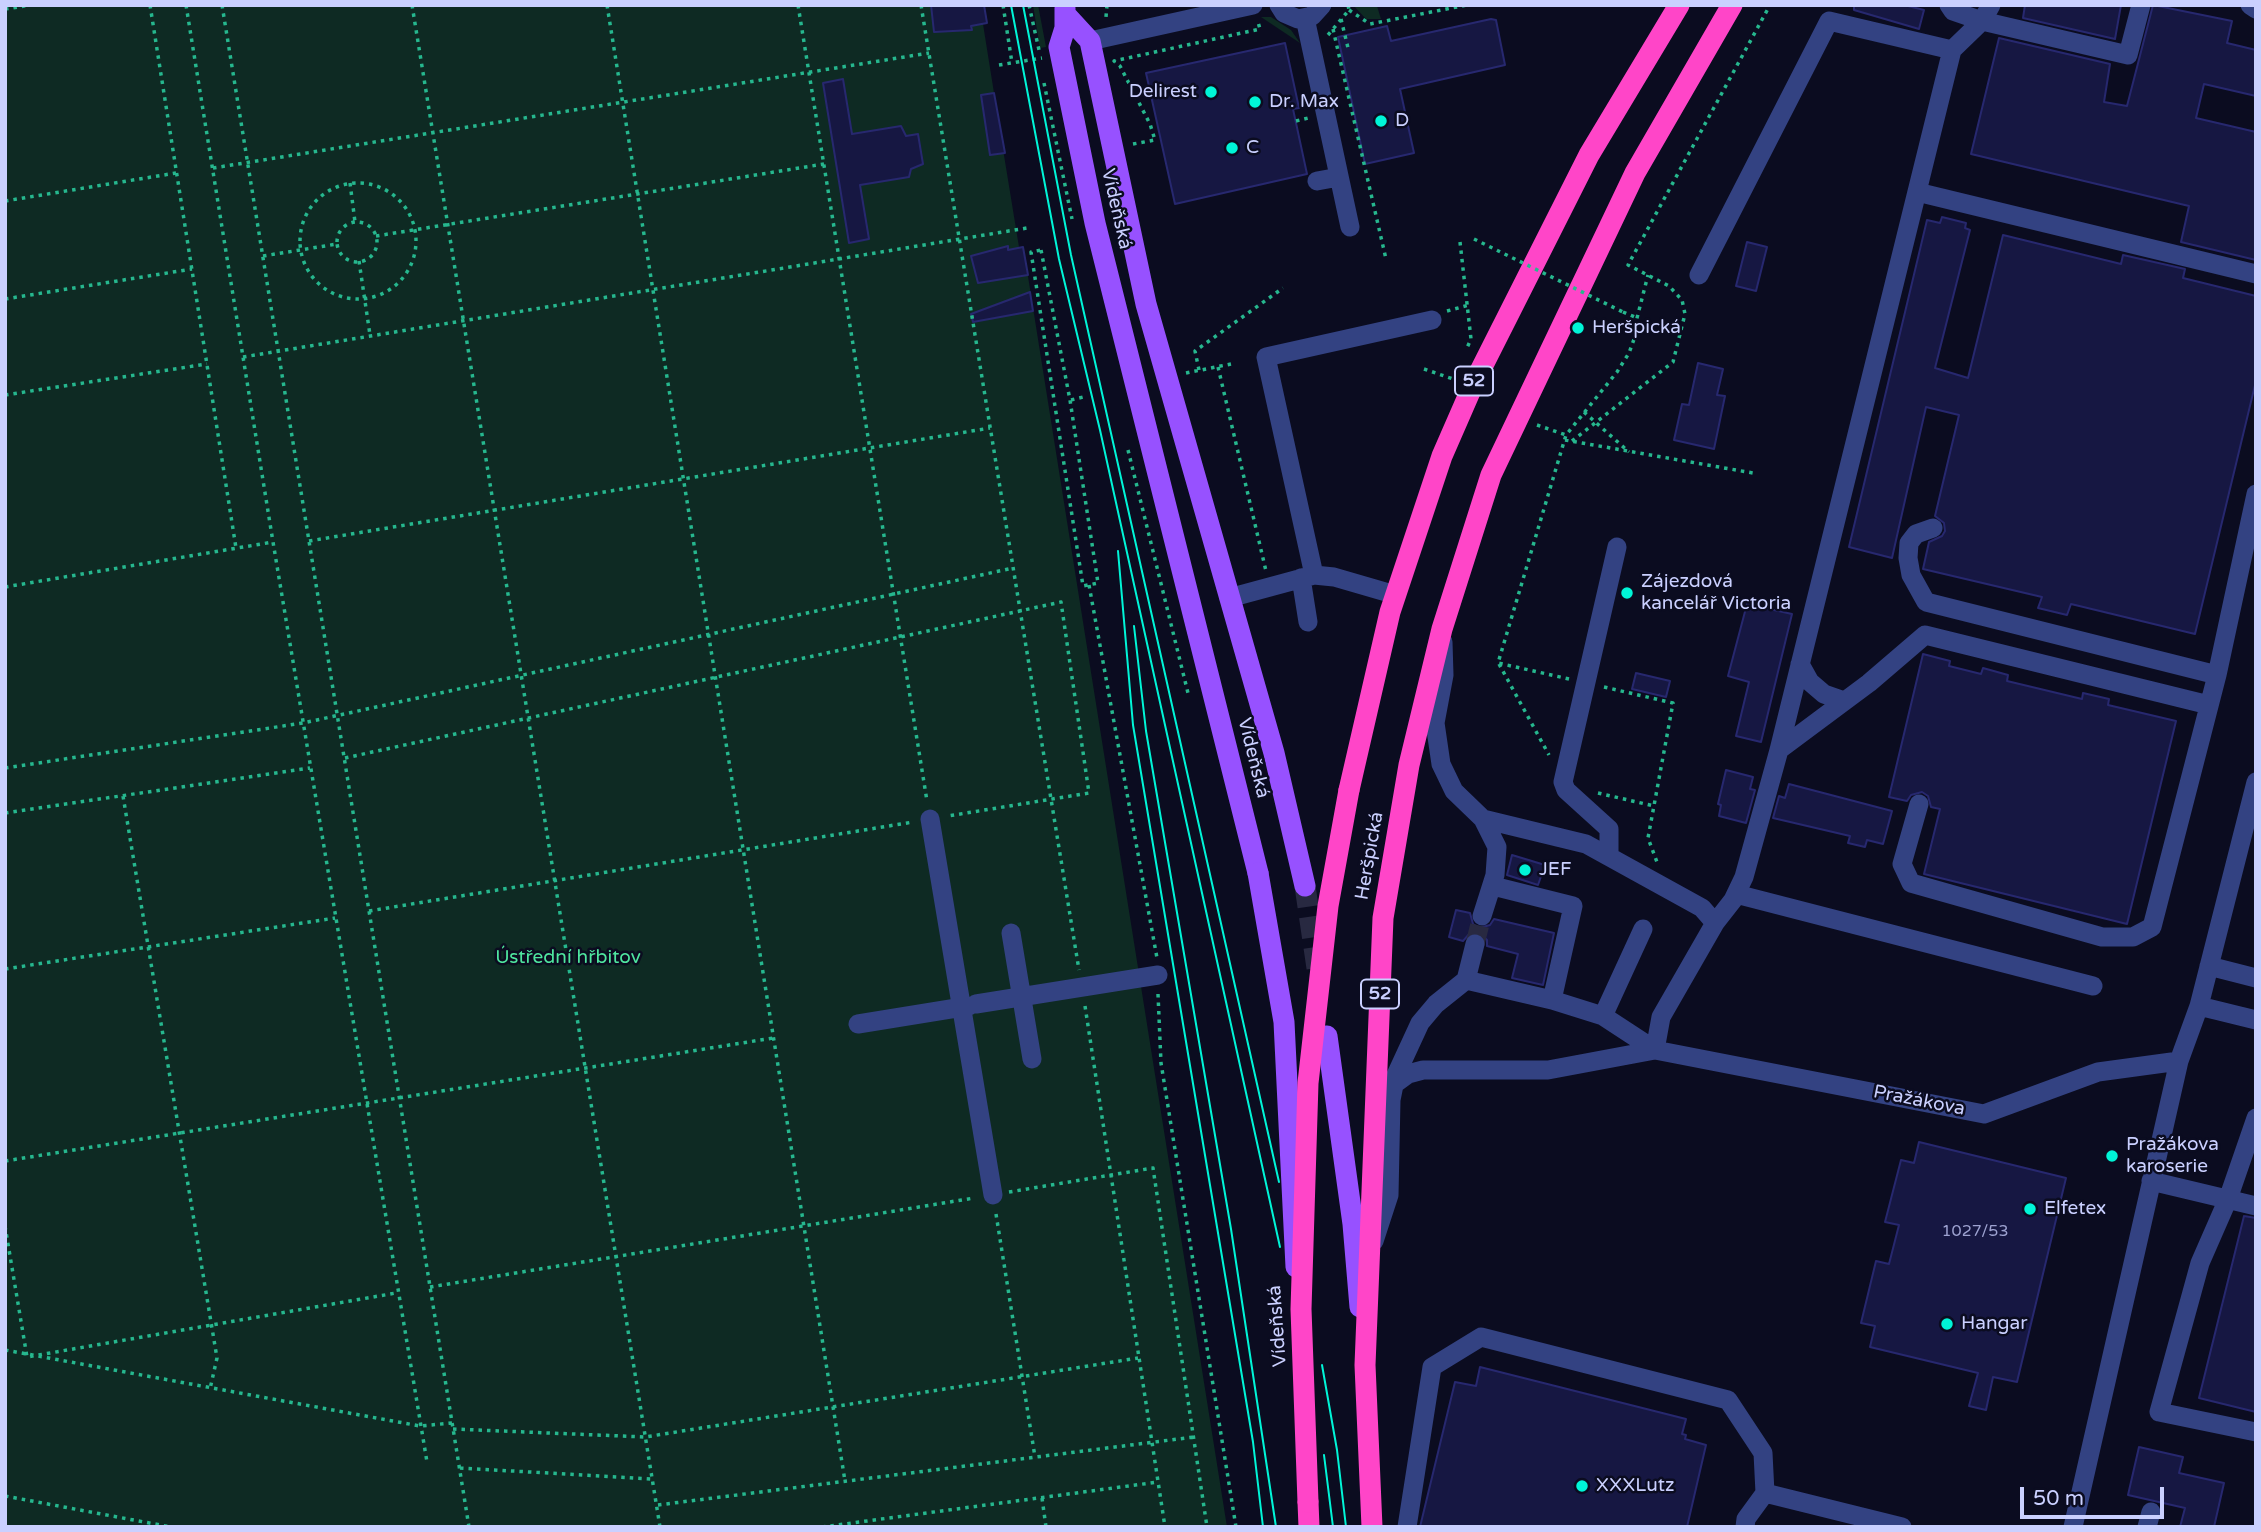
<!DOCTYPE html>
<html>
<head>
<meta charset="utf-8">
<style>
	body { margin:0 }
	#map { position:relative; width:2261px; height:1532px; overflow:hidden; background:#0b0c20; font-family:"Varela Round",sans-serif }
	canvas { display:block }
	.frame { position:absolute; inset:0; border:7px solid #cad0ff; pointer-events:none }
	.scale { position:absolute; left:2020px; top:1487px; width:144px; height:32px; box-sizing:border-box; border:4px solid #cad0ff; border-top:0; padding-left:9px; font-size:21px; line-height:24px; white-space:nowrap; color:#cad0ff; -webkit-text-stroke:5px #0b0c20; paint-order:stroke }
</style>
</head>
<body>
<div id="map">
<canvas width="2261" height="1532"></canvas>
<div class="frame"></div>
<div class="scale">50 m</div>
</div>
<script>
const context = document.querySelector('canvas').getContext('2d');
context.lineJoin = 'round';
function fillPath(path, color) { context.fillStyle = color; context.fill(path, 'evenodd'); }
const poly = rows => new Path2D(rows.map(r => 'M' + r).join(''));
function strokePath(path, color, width, dash) { context.strokeStyle = color; context.lineWidth = width; context.lineCap = dash ? 'butt' : 'round'; context.setLineDash(dash || []); context.stroke(path); }
function write(font, color, halo, rows, align = 'center') {
  context.font = font + ' "Varela Round",sans-serif'; context.lineWidth = 5; context.setLineDash([]); context.textBaseline = 'middle'; context.strokeStyle = halo; context.fillStyle = color; for (const [text, x, y, turn = 0] of rows) {
    context.save(); context.translate(x, y); context.rotate((+turn || 0) * Math.PI / 180); context.textAlign = isNaN(turn) ? turn : align; if (halo) context.strokeText(text, 0, 0); context.fillText(text, 0, 0); context.restore();
  }
}
const green = poly([
	[5,5,984,5,987,23,983,24,1002,143,1019,247,1023,247,1027,270,1227,1527,5,1527],
	[1033,5,1038,5,1046,47,1040,48],
	[1353,5,1377,6,1381,19,1366,19],
	[1261,17,1271,17,1291,30,1300,43]
]);
const building = poly([
	[931,5,984,5,987,23,971,26,972,30,934,32,931,5],
	[1854,5,1904,5,1924,10,1919,29,1854,10,1854,5],
	[2025,5,2121,5,2115,39,2023,18,2025,5],
	[2153,5,2232,21,2227,43,2256,50,2256,96,2204,84,2196,118,2256,132,2256,260,2181,242,2189,206,1971,154,1999,38,2110,64,2104,102,2127,106,2153,5],
	[1491,19,1496,20,1505,65,1400,89,1414,153,1365,164,1338,37,1387,26,1391,41,1491,19],
	[1285,43,1299,108,1293,109,1307,174,1175,204,1146,73,1285,43],
	[843,79,852,134,901,126,906,136,918,134,923,164,911,169,909,177,860,185,869,239,849,243,823,83,843,79],
	[994,93,1005,153,990,155,981,95,994,93],
	[1942,217,1966,223,1965,228,1970,230,1935,368,1968,378,2003,235,2121,264,2123,255,2185,269,2183,278,2256,296,2256,381,2195,634,2071,604,2067,615,2038,608,2042,597,1923,569,1929,542,1942,536,1945,531,1944,523,1935,516,1959,415,1926,407,1892,558,1849,547,1927,220,1940,223,1942,217],
	[1747,242,1767,247,1756,291,1736,286,1747,242],
	[1008,246,1008,250,1023,247,1028,275,978,283,971,256,1008,246],
	[1030,292,1033,311,973,322,971,314,1030,292],
	[1698,363,1723,369,1717,395,1725,396,1714,449,1674,440,1682,404,1689,405,1698,363],
	[1747,604,1792,614,1761,742,1736,736,1749,682,1728,676,1747,604],
	[1923,654,1950,661,1949,666,1981,674,1983,668,2008,675,2007,681,2082,699,2083,693,2109,699,2108,705,2176,721,2127,924,1924,874,1940,809,1931,807,1928,796,1922,792,1911,795,1907,801,1889,797,1923,654],
	[1636,673,1670,681,1666,697,1632,689,1636,673],
	[1726,770,1753,777,1750,789,1755,790,1746,823,1719,816,1721,805,1718,804,1726,770],
	[1789,784,1892,811,1883,844,1867,840,1865,847,1848,843,1850,836,1773,818,1779,796,1785,798,1789,784],
	[1512,855,1545,865,1538,885,1507,875,1512,855],
	[1456,910,1470,913,1473,924,1479,928,1490,925,1494,919,1554,933,1543,985,1512,978,1518,954,1487,946,1487,940,1479,932,1471,932,1463,941,1449,937,1456,910],
	[1919,1142,2066,1178,2017,1382,1993,1377,1986,1410,1969,1406,1978,1373,1870,1347,1875,1326,1861,1323,1876,1261,1889,1264,1899,1225,1885,1222,1901,1160,1914,1163,1919,1142],
	[2244,1216,2256,1218,2256,1412,2199,1398,2244,1216],
	[1480,1367,1686,1419,1682,1434,1686,1435,1685,1439,1706,1445,1687,1527,1420,1527,1455,1382,1476,1386,1480,1367],
	[2139,1447,2183,1457,2179,1473,2224,1483,2214,1527,2180,1527,2185,1508,2128,1495,2139,1447]
]);
const minorTunnel = poly([
	[1475,944,1482,916]
]);
const majorTunnel = poly([
	[1305,886,1317,968]
]);
const path = poly([
	[150,5,236,548],
	[186,5,273,542],
	[222,5,469,1527],
	[412,5,660,1527],
	[607,5,845,1481],
	[798,5,927,801],
	[921,5,1079,970],
	[1003,5,1012,63],
	[1029,5,1039,50],
	[1107,5,1106,17,1109,16],
	[5,9,31,5],
	[1349,10,1370,24,1467,5],
	[1341,19,1349,52],
	[1333,29,1386,259],
	[1328,35,1349,10,1348,5],
	[999,65,1042,58],
	[1044,83,1072,219],
	[1296,121,1308,118],
	[1133,144,1155,140,1150,124,1120,66,1114,61,1260,29,1258,22],
	[213,168,929,53],
	'300 241a58 58 0 1 1 116 0a58 58 0 1 1-116 0Z',
	[350,183,355,222],
	[5,201,176,173],
	'337 242a20 20 0 1 1 40 0a20 20 0 1 1-40 0Z',
	[376,236,824,164],
	[1460,242,1471,339,1466,350],
	[1041,250,1070,400,1098,583,1083,586,1031,252,1041,250],
	[263,256,337,244],
	[359,261,370,335],
	[5,299,192,269],
	[1447,311,1469,305],
	[1623,312,1637,318],
	[243,357,1027,228],
	[1218,367,1266,571],
	[1424,369,1453,379],
	[1199,370,1195,351,1283,288],
	[1186,373,1231,364],
	[5,395,207,364],
	[1071,400,1083,397],
	[1584,412,1629,452],
	[1537,425,1566,435],
	[1565,440,1753,473],
	[1572,441,1673,362,1685,314,1682,300,1669,286,1628,265,1770,5],
	[1128,450,1188,693],
	[309,541,990,428],
	[1089,585,1157,958],
	[5,587,273,542,427,1462],
	[1499,664,1549,755],
	[1569,679,1498,663,1566,435,1617,372,1629,353,1637,331,1636,322,1648,275],
	[1604,687,1673,703,1648,838,1657,862],
	[345,758,1061,602,1089,793,948,816],
	[5,768,303,723,1013,568],
	[1598,793,1654,806],
	[123,796,217,1358,210,1389],
	[5,813,310,768],
	[369,911,913,822],
	[5,969,335,918],
	[1158,994,1161,1063,1236,1527],
	[1085,1006,1165,1527],
	[5,1161,773,1038],
	[1009,1192,1153,1168,1207,1527],
	[996,1214,1035,1457],
	[5,1226,27,1357,396,1293],
	[430,1287,974,1198],
	[5,1350,420,1426,452,1423],
	[453,1429,645,1437,1138,1358],
	[460,1468,652,1479],
	[5,1496,171,1527],
	[1042,1498,1046,1527],
	[658,1505,1194,1437],
	[822,1527,1158,1482]
]);
const minor = poly([
	[1279,5,1284,13,1298,19,1312,16,1322,5],
	[1949,5,1953,11,1982,21,2128,55,2141,5],
	[2250,5,2256,9],
	[1305,18,1350,227],
	[1090,41,1253,5],
	[1317,181,1339,177],
	[1917,192,2256,274],
	[1699,275,1829,21,1952,50],
	[1933,528,1916,534,1909,543,1908,558,1911,575,1926,602,2217,675],
	[1301,578,1308,622],
	[1396,595,1334,577,1314,575,1266,357,1432,320],
	[1229,598,1314,575],
	[1443,642,1444,675,1435,723,1441,764,1454,791,1483,819,1497,847,1495,875,1482,916],
	[1800,664,1810,682,1824,694,1844,701],
	[1779,750,1869,683,1925,635,2209,705],
	[1919,804,1902,864,1911,883,2102,937,2133,937,2152,927,2217,675,2256,494],
	[930,819,993,1195],
	[1483,819,1586,844,1702,908,1715,923],
	[1609,854,1609,829,1566,790,1563,782,1617,547],
	[1736,894,2093,986],
	[1011,933,1032,1059],
	[2209,966,2256,978],
	[1466,980,1552,1000,1573,906,1493,886],
	[1552,1000,1603,1016,1655,1050],
	[976,1004,1158,975],
	[2199,1006,2256,1020],
	[1603,1016,1643,929],
	[858,1024,969,1006],
	[1655,1050,1661,1017,1715,923,1733,900,1744,877,1779,750,1952,50,1982,21,1991,5],
	[1393,1085,1408,1074,1423,1070,1548,1070,1655,1050,1984,1114,2098,1072,2179,1061],
	[2256,1118,2228,1199,2200,1263,2159,1412,2256,1432],
	[2151,1181,2256,1206],
	[1374,1241,1389,1195,1391,1100,1396,1075,1420,1023,1436,1004,1466,980,1475,944],
	[1765,1493,1902,1527],
	[1407,1527,1432,1367,1481,1337,1728,1400,1763,1453,1765,1493,1746,1519,1745,1527],
	[2073,1527,2179,1061,2199,1006,2256,782],
	[2147,1527,2151,1512]
]);
const major = poly([
	[1065,8,1065,28,1059,47,1095,223,1258,873],
	[1067,16,1090,41,1146,304,1274,753,1305,886],
	[1327,1036,1353,1224,1360,1307]
]);
const highway = poly([
	[1349,790,1390,612,1442,456,1473,385,1589,155,1679,5],
	[1308,1502,1309,1527],
	[1372,1527,1365,1365,1383,918,1409,765,1442,629,1491,475,1635,173,1732,5]
]);
const tram = poly([
	[1011,5,1059,259,1100,430,1280,1247],
	[1023,5,1071,255,1279,1182],
	[1118,551,1133,725,1253,1442,1263,1527],
	[1134,626,1146,731,1231,1229,1276,1527],
	[1322,1365,1337,1450,1346,1527],
	[1324,1455,1333,1527]
]);
const pathBridge = poly([
	[1474,239,1623,312]
]);
const majorBridge = poly([
	[1258,873,1284,1022,1296,1267]
]);
const highwayBridge = poly([
	[1308,1502,1301,1309,1308,1083,1328,906,1349,790]
]);
const markers = [
	[1211,92,7,"#00f5d7"],
	[1255,102,7,"#00f5d7"],
	[1381,121,7,"#00f5d7"],
	[1232,148,7,"#00f5d7"],
	[1578,328,7,"#00f5d7"],
	[1627,593,7,"#00f5d7"],
	[1525,870,7,"#00f5d7"],
	[2112,1156,7,"#00f5d7"],
	[2030,1209,7,"#00f5d7"],
	[1947,1324,7,"#00f5d7"],
	[1582,1486,7,"#00f5d7"]
];
const numberNames = [
	["1027/53",1975,1232]
];
const shields = [
	[1474,381,38],
	[1380,994,38]
];
const shieldNames = [
	["52",1474,381],
	["52",1380,994]
];
const poiNames = [
	["Delirest",1197,92,"right"],
	["Dr. Max",1269,102],
	["D",1395,121],
	["C",1246,148],
	["Heršpická",1592,328],
	["Zájezdová",1641,582],
	["kancelář Victoria",1641,604],
	["JEF",1539,870],
	["Pražákova",2126,1145],
	["karoserie",2126,1167],
	["Elfetex",2044,1209],
	["Hangar",1961,1324],
	["XXXLutz",1596,1486]
];
const streetNames = [
	["Vídeňská",1116,209,77],
	["Vídeňská",1253,758,76],
	["Heršpická",1370,856,-80],
	["Pražákova",1919,1101,11],
	["Vídeňská",1278,1326,-94]
];
const parkNames = [
	["Ústřední hřbitov",568,958]
];
fillPath(green, '#0e2a23');
fillPath(building, '#161742');
strokePath(building, '#27286f', 2);
strokePath(minorTunnel, '#282941', 19, [19, 10]);
strokePath(majorTunnel, '#282941', 21, [21, 10]);
strokePath(path, '#26b78e', 3.5, [3.5, 5]);
strokePath(minor, '#334282', 19);
strokePath(major, '#9751ff', 21);
strokePath(highway, '#ff45c8', 21);
strokePath(tram, '#00f5d7', 2);
strokePath(pathBridge, '#26b78e', 3.5, [3.5, 5]);
strokePath(majorBridge, '#9751ff', 21);
strokePath(highwayBridge, '#ff45c8', 21);
for (const [x, y, r, color] of markers) { const dot = new Path2D(); dot.arc(x, y, r, 0, 2 * Math.PI); context.fillStyle = color; context.fill(dot); strokePath(dot, '#0b0c20', 2.5); }
write('16px', '#9da2d0', null, numberNames);
for (const [x, y, w] of shields) { const box = new Path2D(); box.roundRect(x - w / 2, y - 14.5, w, 29, 5); context.fillStyle = '#0b0c20'; context.fill(box); strokePath(box, '#cad0ff', 2); }
write('bold 18px', '#cad0ff', null, shieldNames);
write('19px', '#cad0ff', '#0b0c20', poiNames, 'left');
write('19px', '#cad0ff', '#0b0c20', streetNames);
write('19px', '#4fe69f', '#0b0c20', parkNames);
</script>
</body>
</html>
